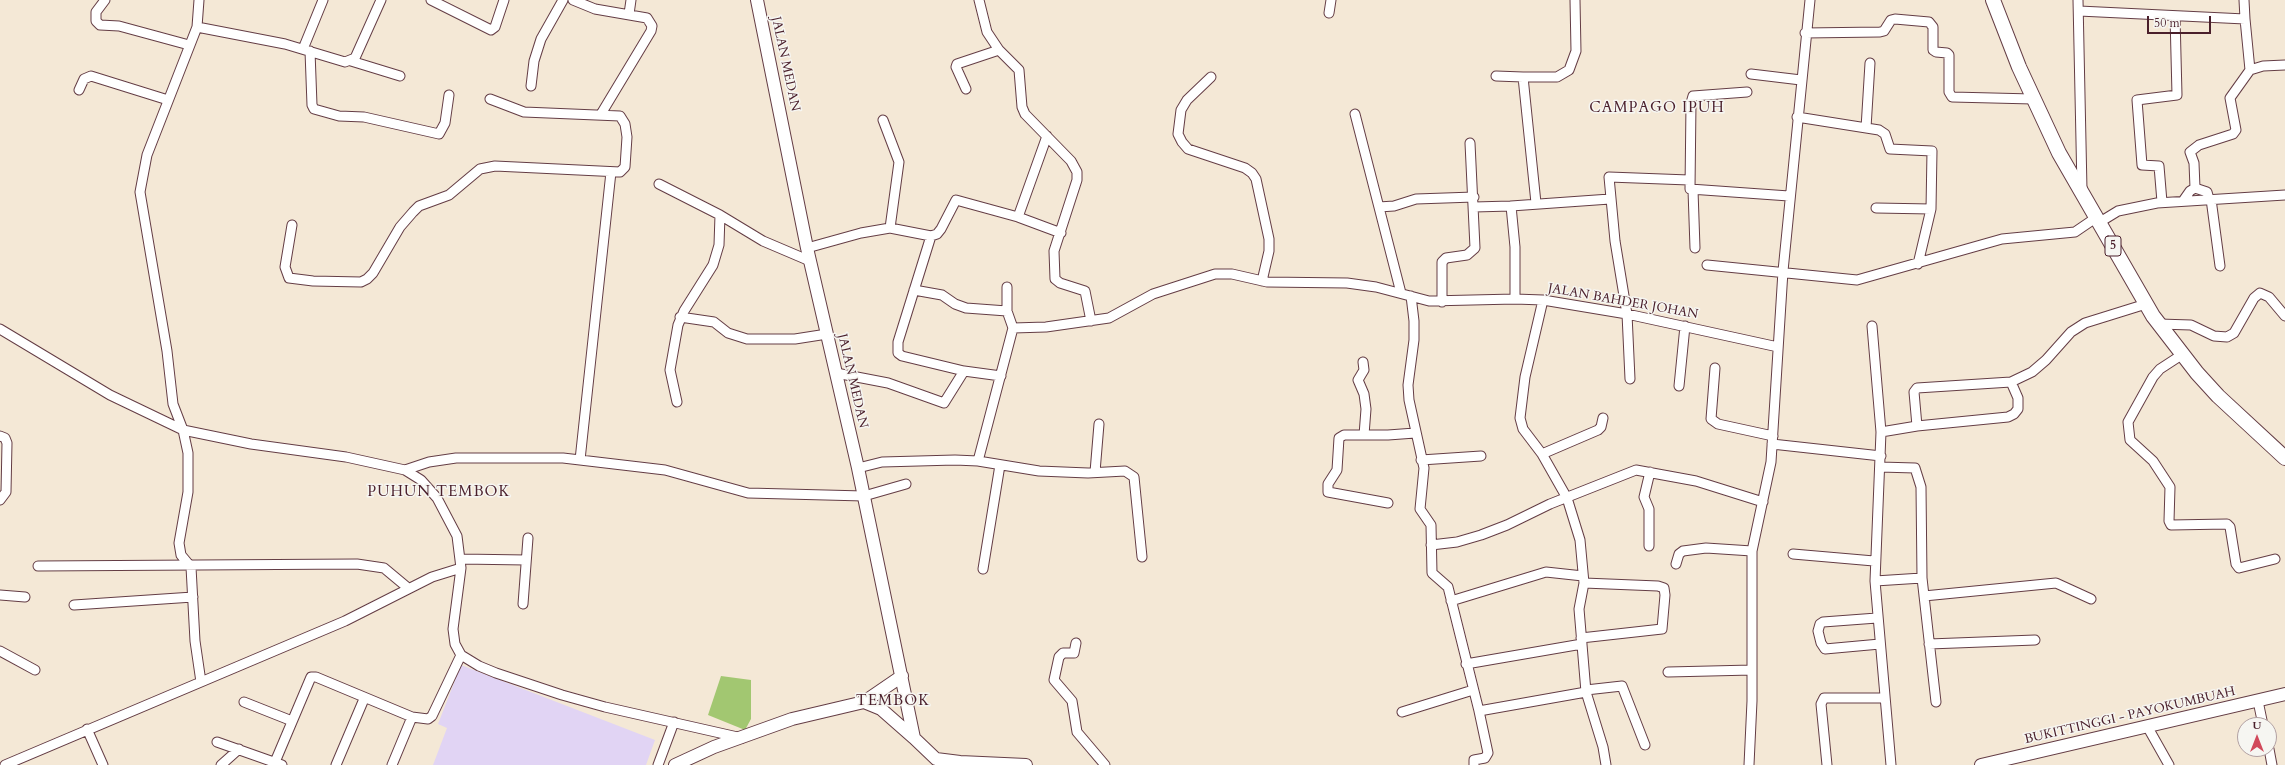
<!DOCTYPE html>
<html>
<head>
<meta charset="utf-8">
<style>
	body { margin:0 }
	#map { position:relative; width:2285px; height:765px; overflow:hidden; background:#f4e8d6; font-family:Cardo,serif }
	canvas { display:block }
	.north { position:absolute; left:2237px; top:717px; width:40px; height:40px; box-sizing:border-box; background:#f6f6f2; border:1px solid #b1a0a2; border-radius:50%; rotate:0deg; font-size:11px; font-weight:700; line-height:16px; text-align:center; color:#4a1f2b }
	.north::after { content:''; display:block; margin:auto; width:14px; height:18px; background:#d1495b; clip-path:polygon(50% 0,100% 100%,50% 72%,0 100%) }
	.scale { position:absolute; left:2147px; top:16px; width:64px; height:18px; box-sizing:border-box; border:2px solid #4a1f2b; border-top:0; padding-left:5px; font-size:12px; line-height:14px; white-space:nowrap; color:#4a1f2b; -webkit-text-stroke:3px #f6f6f2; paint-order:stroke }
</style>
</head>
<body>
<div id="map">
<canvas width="2285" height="765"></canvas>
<div class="north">U</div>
<div class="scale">50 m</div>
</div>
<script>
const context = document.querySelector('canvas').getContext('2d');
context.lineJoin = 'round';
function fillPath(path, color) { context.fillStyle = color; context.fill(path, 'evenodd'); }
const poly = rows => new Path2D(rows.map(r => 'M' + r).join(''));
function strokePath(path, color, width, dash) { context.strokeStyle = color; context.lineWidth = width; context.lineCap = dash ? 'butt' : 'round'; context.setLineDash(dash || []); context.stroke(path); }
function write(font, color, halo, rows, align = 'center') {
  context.font = font + ' Cardo,serif'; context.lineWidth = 3; context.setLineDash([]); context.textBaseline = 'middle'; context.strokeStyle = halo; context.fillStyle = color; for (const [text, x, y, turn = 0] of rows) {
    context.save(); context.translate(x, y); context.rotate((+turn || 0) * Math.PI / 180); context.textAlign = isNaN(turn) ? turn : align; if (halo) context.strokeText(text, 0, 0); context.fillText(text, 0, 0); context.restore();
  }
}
const built = poly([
	[461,665,655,740,646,765,433,765,447,728,438,724]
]);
const green = poly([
	[721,676,751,680,751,719,745,730,708,715]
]);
const minor = poly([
	[105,0,96,12,96,21,100,25,119,26,189,45],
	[199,0,197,27,147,155,140,192,167,351,173,404,183,430,188,453,188,492,179,543,181,555,191,567,195,641,201,682],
	[431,0,491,30,495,27,504,0],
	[573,0,595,9,647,18,652,26,651,31,601,114],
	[979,0,987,32,999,50,1019,70,1022,107,1025,114,1071,161,1077,172,1077,180,1054,251,1055,279,1060,283,1085,291,1091,321],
	[2078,0,2082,189],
	[2079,11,2245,19,2244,0],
	[1329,13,1331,0],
	[629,14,631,0],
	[2245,19,2250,70,2263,66,2285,65],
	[197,27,285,44,345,62,355,58,381,0],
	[1805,33,1880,32,1884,31,1891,20,1895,19,1929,22,1933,27,1933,50,1936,52,1947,53,1949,55,1949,92,1952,97,2033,99],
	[303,49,323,0],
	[310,51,312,105,314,109,339,116,364,117,439,134,445,123,449,95],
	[351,61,400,76],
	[1751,74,1801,80],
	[1496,76,1523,77],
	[1211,77,1187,100,1181,110,1178,134,1182,142,1188,149,1245,168,1252,173,1256,179,1269,239,1269,251,1262,281],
	[531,86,534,61,541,39,563,0],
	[966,89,956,67,957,64,999,50],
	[79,90,84,79,91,76,168,100],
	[1747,92,1693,96,1691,103,1690,189,1789,196],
	[1355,114,1401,293],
	[1797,117,1879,130,1885,134,1890,149,1932,151,1931,209,1918,264],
	[883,120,899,162,890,228],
	[1866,128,1870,63],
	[659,184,720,215,763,241,810,261],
	[2195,188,2207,192,2209,199],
	[1693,190,1695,248],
	[2211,199,2220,266],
	[2183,201,2190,191,2195,188,2194,163,2190,152,2199,145,2233,134,2236,130,2230,98,2250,70],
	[2162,202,2159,166,2142,165,2137,100,2177,95,2175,16],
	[1536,203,1523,77,1557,77,1569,70,1576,51,1575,0],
	[1379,207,1394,206,1416,199,1474,197],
	[1474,207,1511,206],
	[1876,208,1931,209],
	[1018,217,1047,136],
	[2100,222,2118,211,2157,203,2285,195],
	[292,225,285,267,289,278,313,281,361,282,367,279,373,273,400,227,413,212,419,206,449,195,480,169,495,166,620,172,625,167,627,137,625,124,620,116,524,112,490,99],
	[931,236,898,342,898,353,902,356,964,371,1001,376],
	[807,248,861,233,890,228,931,236,937,234,941,229,956,200,1018,217,1061,233],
	[1707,265,1857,280,2002,239,2075,232,2097,217],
	[1007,287,1007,311,1013,328],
	[914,290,942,295,955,304,966,308,1007,311],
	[1411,296,1414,321,1414,340,1408,385,1409,400,1424,468,1420,509,1431,525,1432,573,1448,587,1479,711,1586,692,1603,747,1606,765],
	[1515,299,1515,247,1511,206,1610,199],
	[1543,300,1525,377,1520,418,1523,429,1542,454,1567,498,1580,540,1584,583,1579,609,1586,692],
	[1442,302,1442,262,1446,258,1467,255,1475,248,1470,143],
	[680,317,714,322,728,333,747,339,795,339,827,334],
	[2159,324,2191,325,2214,336,2227,337,2234,333,2254,298,2260,293,2269,297,2285,316],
	[1872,326,1881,432,1875,581,1891,765],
	[0,329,110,395,183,430,251,444,346,457,405,470,421,480,437,498,457,536,461,568,453,629,455,644,461,655,479,666,496,673,562,695,605,707,742,738],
	[2183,354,2160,369,2153,377,2128,422,2130,440,2153,461,2170,487,2169,521,2171,525,2227,524,2230,527,2236,564,2239,568,2275,559],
	[1363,362,1364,370,1358,380,1364,394,1366,409,1364,435],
	[1715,368,1711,419,1718,424,1773,436],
	[836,373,888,383,944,403,964,371],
	[1630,379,1627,314,1615,241,1609,177,1689,180],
	[1679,386,1685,326],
	[677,402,670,370,678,325,684,311,713,265,719,245,720,215],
	[1917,426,1914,392,1917,388,2011,382,2032,372,2046,360,2071,332,2085,323,2146,304],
	[1881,432,1917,426,2008,417,2014,414,2018,409,2018,398,2011,382],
	[0,436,5,438,7,443,6,492,0,500],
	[1772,444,1881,456],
	[1542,454,1598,430,1601,427,1603,418],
	[580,460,611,172],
	[1421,460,1481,456],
	[978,461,1013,328,1046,327,1109,318,1153,294,1215,274,1232,274,1267,282,1347,283,1376,287,1429,301,1515,299,1543,300,1627,314,1778,347],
	[1880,467,1915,468,1921,487,1922,578,1936,702],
	[858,468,882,462,955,460,978,461,1039,471,1088,473,1125,471,1134,477,1142,557],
	[405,470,429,462,456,458,563,458,665,470,748,493,864,496,906,484],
	[1095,472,1099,424],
	[1388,503,1328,492,1328,484,1337,470,1339,438,1344,435,1388,435,1415,433],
	[1431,545,1457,542,1481,535,1507,525,1550,504,1636,470,1696,481,1763,502],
	[1649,546,1649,509,1644,497,1650,472],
	[1793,554,1874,561],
	[461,559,526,560],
	[1676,564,1679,554,1683,551,1706,548,1752,551],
	[38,566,357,564,384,568,408,588],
	[983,569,1000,465],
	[1875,581,1922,578],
	[0,595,25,597],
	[1924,596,2056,583,2091,599],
	[1451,601,1546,572,1583,576],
	[523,604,528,538],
	[74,605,193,597],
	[1877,618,1823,622,1820,624,1818,631,1821,643,1825,649,1880,644],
	[1581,638,1662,629,1665,595,1664,588,1658,586,1584,583],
	[1076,643,1074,653,1063,653,1059,657,1054,680,1072,701,1077,732,1105,765],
	[1929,644,2035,640],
	[0,651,35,670],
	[1466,664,1582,644],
	[1668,672,1752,670],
	[1586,690,1622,686,1645,745],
	[2258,701,2263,725],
	[244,702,292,721],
	[1402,712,1473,690],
	[2147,726,2169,765],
	[87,729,103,765],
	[217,742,282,765],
	[2269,749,2272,765],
	[275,762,311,677,316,677,412,717,428,719,432,716,461,655],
	[5,765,345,621,432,577,461,568],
	[221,765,239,749],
	[336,765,364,699],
	[392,765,412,717],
	[658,765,674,722],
	[1474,765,1474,760,1485,758,1488,753,1479,711],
	[1749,765,1752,701,1752,551,1771,462,1783,271,1810,0],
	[1827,765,1821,704,1824,698,1884,698]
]);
const major = poly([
	[757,0,807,248,858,468,914,738,936,759],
	[864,702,881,709,914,738],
	[936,759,960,762,1026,765],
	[675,765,714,747,792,719,864,702,902,676],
	[1981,765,2285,694]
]);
const highway = poly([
	[1993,0,2019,67,2059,153,2153,316,2197,373,2218,396,2285,458]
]);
const shields = [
	[2113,246,16]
];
const shieldNames = [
	["5",2113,246]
];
const streetNames = [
	["JALAN MEDAN",785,64,78],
	["JALAN BAHDER JOHAN",1623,302,10],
	["JALAN MEDAN",852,381,77],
	["BUKITTINGGI - PAYOKUMBUAH",2130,716,-13]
];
const quarterNames = [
	["CAMPAGO IPUH",1657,109],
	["PUHUN TEMBOK",439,493],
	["TEMBOK",893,702]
];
fillPath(built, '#e1d4f4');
fillPath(green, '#a2c771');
strokePath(minor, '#643d45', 11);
strokePath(major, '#643d45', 14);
strokePath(highway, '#643d45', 16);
strokePath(minor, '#fff', 9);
strokePath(major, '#fff', 12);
strokePath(highway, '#fff', 14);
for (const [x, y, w] of shields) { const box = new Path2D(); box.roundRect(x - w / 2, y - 10, w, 20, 3); context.fillStyle = '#f6f6f2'; context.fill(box); strokePath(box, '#4a1f2b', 1); }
write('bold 12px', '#4a1f2b', null, shieldNames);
write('13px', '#4a1f2b', '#f6f6f2', streetNames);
context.letterSpacing = '1px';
write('15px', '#4a1f2b', '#f6f6f2', quarterNames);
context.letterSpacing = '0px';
</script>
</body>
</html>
